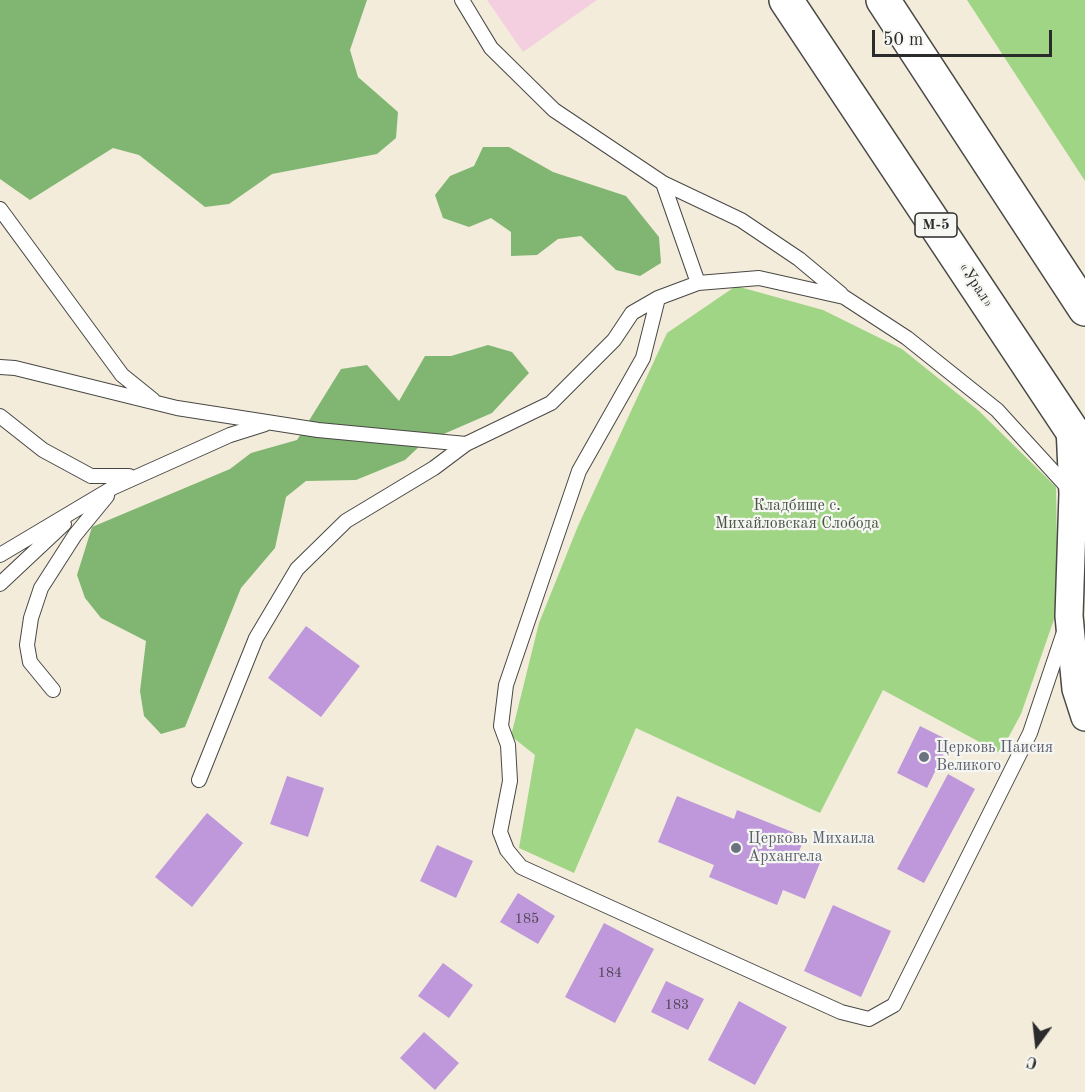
<!DOCTYPE html>
<html>
<head>
<meta charset="utf-8">
<style>
	body { margin:0 }
	#map { position:relative; width:1085px; height:1092px; overflow:hidden; background:#f3ecdb; font-family:"Old Standard TT",serif }
	canvas { display:block }
	.north { position:absolute; left:1007px; top:1014px; width:60px; height:60px; -webkit-text-stroke:4px #f6f6f2; paint-order:stroke; rotate:195deg; font-size:16px; font-weight:700; line-height:24px; text-align:center; color:#2b2b2b }
	.north::after { content:''; display:block; margin:auto; width:21px; height:27px; background:#2b2b2b; clip-path:polygon(50% 0,100% 100%,50% 72%,0 100%) }
	.scale { position:absolute; left:872px; top:30px; width:180px; height:27px; box-sizing:border-box; border:3px solid #2b2b2b; border-top:0; padding-left:8px; font-size:18px; line-height:21px; white-space:nowrap; color:#2b2b2b; -webkit-text-stroke:4px #f6f6f2; paint-order:stroke }
</style>
</head>
<body>
<div id="map">
<canvas width="1085" height="1092"></canvas>
<div class="north">С</div>
<div class="scale">50 m</div>
</div>
<script>
const context = document.querySelector('canvas').getContext('2d');
context.lineJoin = 'round';
function fillPath(path, color) { context.fillStyle = color; context.fill(path, 'evenodd'); }
const poly = rows => new Path2D(rows.map(r => 'M' + r).join(''));
function strokePath(path, color, width, dash) { context.strokeStyle = color; context.lineWidth = width; context.lineCap = dash ? 'butt' : 'round'; context.setLineDash(dash || []); context.stroke(path); }
function write(font, color, halo, rows, align = 'center') {
  context.font = font + ' "Old Standard TT",serif'; context.lineWidth = 4.5; context.setLineDash([]); context.textBaseline = 'middle'; context.strokeStyle = halo; context.fillStyle = color; for (const [text, x, y, turn = 0] of rows) {
    context.save(); context.translate(x, y); context.rotate((+turn || 0) * Math.PI / 180); context.textAlign = isNaN(turn) ? turn : align; if (halo) context.strokeText(text, 0, 0); context.fillText(text, 0, 0); context.restore();
  }
}
const built = poly([
	[487,0,597,0,523,52]
]);
const green = poly([
	[967,0,1085,0,1085,181],
	[736,286,823,310,902,349,979,411,1056,487,1058,608,1021,714,1000,753,883,690,820,813,636,728,574,873,519,848,535,755,511,736,539,623,578,526,667,333]
]);
const forest = poly([
	[0,0,367,0,350,50,358,77,398,112,396,138,377,154,272,174,229,204,205,207,139,155,113,148,30,200,0,179],
	[483,147,509,147,553,172,626,196,659,237,661,263,640,276,616,270,581,236,558,239,537,255,511,256,511,232,491,218,469,227,443,218,435,195,450,176,474,166],
	[488,345,512,352,529,373,492,413,423,443,405,460,356,480,306,481,286,497,275,548,241,588,185,727,161,734,144,716,140,691,146,641,101,618,85,598,77,575,92,527,230,469,251,453,297,440,341,369,367,365,399,401,425,356,451,356]
]);
const building = poly([
	[306,626,360,666,321,717,268,678],
	[920,726,950,741,927,788,897,773],
	[948,774,975,789,924,883,897,869],
	[287,776,324,788,308,837,270,824],
	[677,796,734,819,737,810,805,837,798,854,820,863,805,899,783,890,777,905,709,877,714,865,658,842],
	[207,813,243,843,192,907,155,877],
	[437,845,473,861,456,898,420,881],
	[518,893,555,916,538,944,500,922],
	[833,905,891,931,861,997,804,971],
	[604,923,654,949,615,1023,565,997],
	[443,963,473,985,449,1018,418,996],
	[666,981,704,999,688,1030,651,1012],
	[739,1001,787,1027,755,1085,708,1060],
	[424,1032,459,1063,435,1090,400,1058]
]);
const service = poly([
	[462,0,491,48,554,110,663,183,698,283],
	[663,183,741,220,799,259,841,294],
	[0,209,122,375,153,400],
	[0,367,15,368,177,408,318,430,466,444,551,403,614,340,632,313,658,298],
	[0,416,43,450,91,476,129,476],
	[0,555,114,487,230,435,265,424],
	[0,584,64,524],
	[1064,632,1030,733,894,1005,869,1019,841,1012,521,867,507,850,500,832,510,781,508,745,501,726,506,685,579,471,643,358,658,298,698,283,759,278,844,297,907,338,997,410,1071,491],
	[53,690,30,662,27,645,31,618,41,588,75,535,107,496],
	[199,780,256,638,297,569,346,521,434,468,466,444]
]);
const minor = poly([
	[1070,426,1073,494,1069,616,1076,689,1085,717]
]);
const trunk = poly([
	[786,0,1085,450],
	[883,0,1085,309]
]);
const markers = [
	[924,757,6,"#6b7280"],
	[736,848,6,"#6b7280"]
];
const numberNames = [
	["185",527,919],
	["184",610,973],
	["183",677,1005]
];
const shields = [
	[936,225,42]
];
const shieldNames = [
	["М-5",936,225]
];
const streetNames = [
	["«Урал»",976,285,56]
];
const parkNames = [
	["Кладбище с.",797,506],
	["Михайловская Слобода",797,524]
];
const worshipNames = [
	["Церковь Паисия",936,748],
	["Великого",936,766],
	["Церковь Михаила",748,839],
	["Архангела",748,857]
];
fillPath(built, '#f3cfdf');
fillPath(green, '#a0d585');
fillPath(forest, '#80b672');
fillPath(building, '#be98da');
strokePath(service, '#494845', 16);
strokePath(minor, '#494845', 30);
strokePath(trunk, '#494845', 36);
strokePath(service, '#fff', 14);
strokePath(minor, '#fff', 27);
strokePath(trunk, '#fff', 33);
for (const [x, y, r, color] of markers) { const dot = new Path2D(); dot.arc(x, y, r, 0, 2 * Math.PI); context.fillStyle = color; context.fill(dot); strokePath(dot, '#f6f6f2', 2); }
write('14px', '#504657', null, numberNames);
for (const [x, y, w] of shields) { const box = new Path2D(); box.roundRect(x - w / 2, y - 12, w, 24, 4.5); context.fillStyle = '#f6f6f2'; context.fill(box); strokePath(box, '#2b2b2b', 1.5); }
write('bold 15px', '#2b2b2b', null, shieldNames);
write('16px', '#2b2b2b', '#f6f6f2', streetNames);
write('16px', '#485642', '#f6f6f2', parkNames);
write('16px', '#5b616d', '#f6f6f2', worshipNames, 'left');
</script>
</body>
</html>
